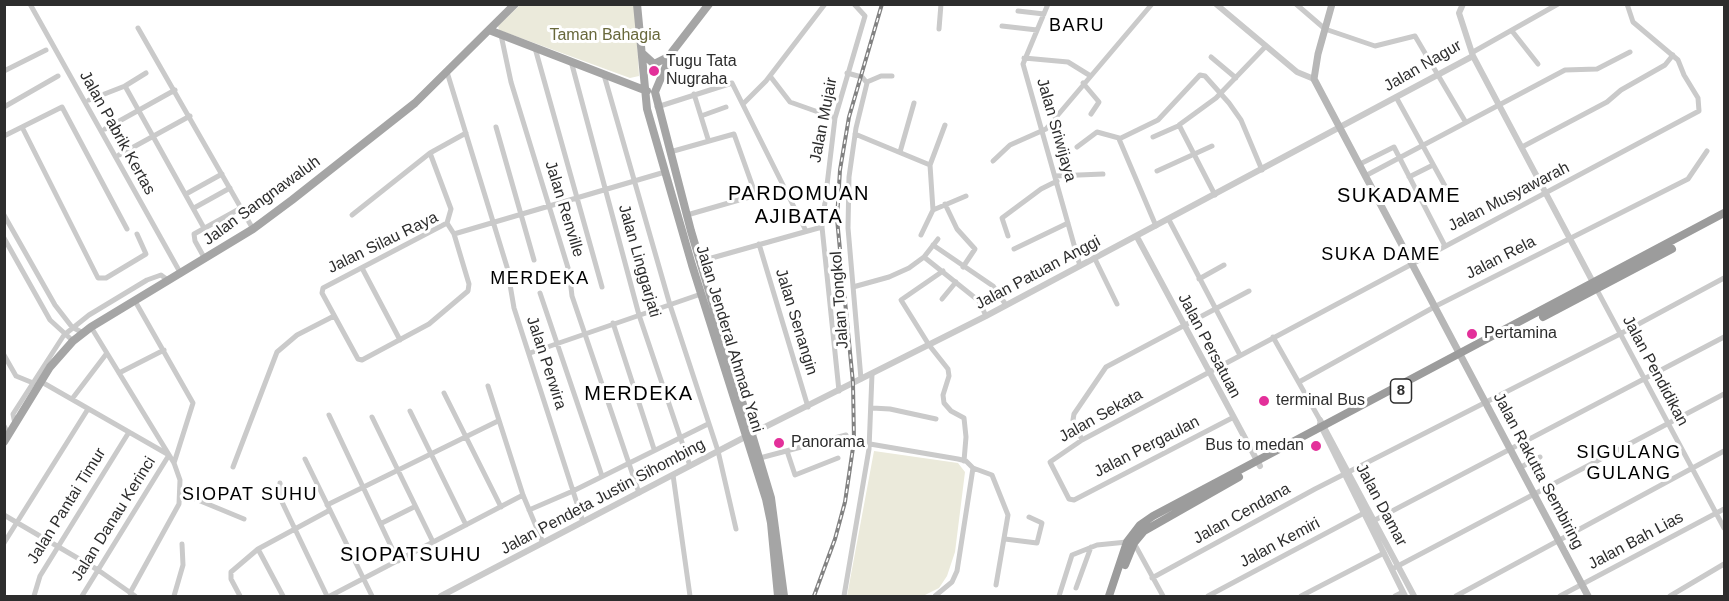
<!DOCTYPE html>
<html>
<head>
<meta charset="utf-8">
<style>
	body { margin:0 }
	#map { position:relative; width:1729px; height:601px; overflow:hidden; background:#fff; font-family:Arial,sans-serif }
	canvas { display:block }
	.frame { position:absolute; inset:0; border:6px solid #2d2d2d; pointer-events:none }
</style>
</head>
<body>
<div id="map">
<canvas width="1729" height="601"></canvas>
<div class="frame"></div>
</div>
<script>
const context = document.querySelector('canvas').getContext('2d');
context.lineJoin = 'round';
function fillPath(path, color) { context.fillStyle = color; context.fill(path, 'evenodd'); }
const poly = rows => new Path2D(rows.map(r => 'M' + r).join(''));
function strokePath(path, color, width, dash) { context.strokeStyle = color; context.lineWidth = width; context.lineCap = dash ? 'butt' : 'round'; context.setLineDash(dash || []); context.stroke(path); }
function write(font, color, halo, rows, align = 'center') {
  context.font = font + ' Arial,sans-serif'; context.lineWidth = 6; context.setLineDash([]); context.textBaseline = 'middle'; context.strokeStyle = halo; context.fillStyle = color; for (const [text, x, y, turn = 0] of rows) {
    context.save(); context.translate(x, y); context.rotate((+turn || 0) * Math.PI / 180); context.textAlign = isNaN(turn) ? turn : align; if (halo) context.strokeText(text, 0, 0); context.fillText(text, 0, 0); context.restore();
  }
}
const green = poly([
	[520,5,635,5,639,76,630,78,499,30,498,26],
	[874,451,958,463,965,472,955,552,947,576,939,588,923,596,847,596]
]);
const minor = poly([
	[30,4,181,274],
	[1048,4,1023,64,1080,266],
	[1296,4,1325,29,1375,46,1415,36,1465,121],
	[1018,11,1044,14],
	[1002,26,1037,30],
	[138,28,253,229],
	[939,29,941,4],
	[1512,31,1538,64],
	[501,35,511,82,569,271,572,296,639,493],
	[535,48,602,287],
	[1473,52,1558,4],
	[1211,57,1236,78],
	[1024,58,1068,62,1089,75],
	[571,61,639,315,690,466],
	[4,71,46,50],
	[447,72,507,267,514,308,583,522],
	[847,73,858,76],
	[604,75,670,305,718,451,736,529],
	[770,76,790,102,835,118],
	[867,82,881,76,892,76],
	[1083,83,1099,102,1091,114],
	[125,86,146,73],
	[694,94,708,139],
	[1396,97,1445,186],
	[89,100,125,86,204,228],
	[743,104,766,81,825,4],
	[4,107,58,76],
	[657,107,732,83,806,231],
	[701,116,726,107],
	[22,127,98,278,106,278,146,254,137,234],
	[496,127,534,260],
	[105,129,175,90],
	[855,134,930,165],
	[4,136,62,107,127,229],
	[1153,137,1178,126],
	[1077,147,1097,132,1119,138],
	[1522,147,1607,102,1621,90,1665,65,1673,55],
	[670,152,734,134,755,193,753,196,687,215],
	[900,152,914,103],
	[430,153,451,209,447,223],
	[119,155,190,116],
	[993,161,1010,145,1046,129,1152,4],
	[1360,164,1394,147,1445,246],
	[1157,171,1212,146],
	[1367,175,1565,70,1597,69,1630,52],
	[1055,176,1103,174],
	[1409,177,1433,165],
	[186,194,222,174],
	[1215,195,1179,125,1216,98,1266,46],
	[945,204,957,229,975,249,963,267],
	[194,208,230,188],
	[933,210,966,196],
	[4,215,55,305,72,327,83,333],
	[352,215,430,153,466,133],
	[1169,220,1240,355],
	[447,223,454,234,469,284,468,291,429,324,362,360,358,359,322,293,323,288,447,223],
	[1156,226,1119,139,1158,120,1200,75,1205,76,1229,103,1241,120,1262,170],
	[454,234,665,172],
	[921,235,933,210,930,165,945,125],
	[1008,236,1002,218,1041,189,1057,181],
	[4,238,50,320,73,341],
	[759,244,808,407],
	[933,245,993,286,1006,305],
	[1014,249,1068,223],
	[924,257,979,301,986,316],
	[205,259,195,241,194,234,241,208],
	[1095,259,1117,304],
	[701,261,822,227],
	[362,268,400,340],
	[943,271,901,300,929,345,948,369,949,376,943,395,944,403,951,411,964,418,966,437,964,461],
	[1199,279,1224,265],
	[853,287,889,277,909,268,924,257,938,239],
	[1597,290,1724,528],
	[540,293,602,476],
	[942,299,956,282],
	[135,301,193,403,174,463],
	[613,323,654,449],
	[91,327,174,463,180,480,179,504,130,593],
	[1273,337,1320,420],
	[530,353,701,294],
	[4,355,16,376,38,385],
	[119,373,164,350],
	[861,379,848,228,849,177,856,128,867,83,863,78],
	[40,381,169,455,82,596],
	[1299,382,1436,306,1688,179,1707,151],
	[488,386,523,495,543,543],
	[839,391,822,227,835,118,865,16,854,4],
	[444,393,501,507],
	[72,399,107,353],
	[872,408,890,409,936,419],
	[410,411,466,525],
	[329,415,398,561],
	[372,417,433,542],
	[1232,418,1074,500,1069,499,1050,462,1082,440,1699,111,1698,98,1684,75,1678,60,1633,22,1627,4],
	[15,424,13,414,64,335,89,315,147,280,161,275,169,281],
	[4,426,9,435],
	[1082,440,1073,420,1074,414,1106,367,1249,291],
	[870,444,958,459,966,461,973,468,957,571,952,582,935,596],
	[787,451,795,475,838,458],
	[760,458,846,435],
	[305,459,372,596],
	[233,467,277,352,297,335,334,316],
	[1521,467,1540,457],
	[973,468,992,475,1008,515,996,585],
	[673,475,690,596],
	[280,483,282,502,327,596],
	[181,493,244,519],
	[327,505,498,421],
	[529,510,573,491,708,424],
	[4,515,98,570,135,596],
	[1375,520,1724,337],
	[382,523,414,507],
	[1005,539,1037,543,1042,523,1029,517],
	[4,543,88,409],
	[258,549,283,596],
	[1394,568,1724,394],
	[1152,578,1315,489,1620,334,1724,278],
	[1076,588,1091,547],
	[34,596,40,576,129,432],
	[174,596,183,565,182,544],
	[240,596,231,579,231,572,258,549,330,510],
	[330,596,523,495],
	[844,596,869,449,872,374],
	[1059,596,1072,555,1097,545,1127,542,1134,543,1163,596],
	[1208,596,1364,513],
	[1301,596,1384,553],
	[1395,596,1403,592],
	[1456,596,1724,451],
	[1560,596,1724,509],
	[1670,596,1724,564]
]);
const tertiary = poly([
	[1216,4,1297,72,1314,79],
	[1473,56,1595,286],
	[1137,237,1260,466],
	[1320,420,1414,596],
	[1320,424,1405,596],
	[441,596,745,437,986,316,1473,56,1459,13,1463,4]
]);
const secondary = poly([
	[1332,4,1318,54,1314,79,1588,596]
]);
const primary = poly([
	[637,4,647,109,692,265,766,499,771,523,778,596],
	[709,4,672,52,655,92,691,231,771,498,784,596],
	[489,30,647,91],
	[643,54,654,64,666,58],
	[4,442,50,367,73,341,91,327,253,229,292,200,415,103,515,4]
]);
const trunk = poly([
	[1543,317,1672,249],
	[1125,565,1134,543,1144,531,1239,477],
	[1109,596,1127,542,1140,525,1153,516,1724,213]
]);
const rail = poly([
	[814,596,835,539,845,502,854,441,853,383,837,219,840,170,849,117,882,4]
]);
const markers = [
	[654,71,6,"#e3309a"],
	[1472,334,6,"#e3309a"],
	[1264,401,6,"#e3309a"],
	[779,443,6,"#e3309a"],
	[1316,446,6,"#e3309a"]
];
const shields = [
	[1401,391,21]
];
const shieldNames = [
	["8",1401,391]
];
const parkNames = [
	["Taman Bahagia",605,36]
];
const poiNames = [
	["Tugu Tata",666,62],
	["Nugraha",666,80],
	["Pertamina",1484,334],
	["terminal Bus",1276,401],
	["Panorama",791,443],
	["Bus to medan",1304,446,"right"]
];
const streetNames = [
	["Jalan Nagur",1423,66,-30],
	["Jalan Mujair",824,120,-79],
	["Jalan Sriwijaya",1056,130,74],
	["Jalan Pabrik Kertas",117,133,61],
	["Jalan Musyawarah",1509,197,-27],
	["Jalan Sangnawaluh",262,201,-36],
	["Jalan Renville",564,209,73],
	["Jalan Silau Raya",383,243,-26],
	["Jalan Rela",1501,258,-27],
	["Jalan Linggarjati",639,261,74],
	["Jalan Patuan Anggi",1038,273,-28],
	["Jalan Tongkol",840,300,-94],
	["Jalan Senangin",796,322,73],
	["Jalan Jenderal Ahmad Yani",729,339,73],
	["Jalan Persatuan",1209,346,62],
	["Jalan Perwira",546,363,72],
	["Jalan Pendidikan",1655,371,62],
	["Jalan Sekata",1101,416,-29],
	["Jalan Pergaulan",1147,447,-27],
	["Jalan Rakutta Sembiring",1538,471,62],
	["Jalan Pendeta Justin Sihombing",603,497,-28],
	["Jalan Damar",1381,505,62],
	["Jalan Pantai Timur",67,506,-58],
	["Jalan Cendana",1242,514,-29],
	["Jalan Danau Kerinci",114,519,-58],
	["Jalan Bah Lias",1636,541,-28],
	["Jalan Kemiri",1280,543,-28]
];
const neighbourhoodNames = [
	["BARU",1077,26],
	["SUKA DAME",1381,255],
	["MERDEKA",540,279],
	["SIGULANG",1629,453],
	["GULANG",1629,474],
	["SIOPAT SUHU",250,495]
];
const quarterNames = [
	["PARDOMUAN",799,194],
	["AJIBATA",799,217],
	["SUKADAME",1399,196],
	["MERDEKA",639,394],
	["SIOPATSUHU",411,555]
];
fillPath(green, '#ebeadb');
strokePath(minor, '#cacaca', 5);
strokePath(tertiary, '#cacaca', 6);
strokePath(secondary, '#b7b7b7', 7);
strokePath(primary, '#a5a5a5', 8);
strokePath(trunk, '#9c9c9c', 8);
strokePath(rail, '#828282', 4);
strokePath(rail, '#fff', 1.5, [4.5]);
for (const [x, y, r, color] of markers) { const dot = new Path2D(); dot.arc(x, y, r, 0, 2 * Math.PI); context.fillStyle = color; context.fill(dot); strokePath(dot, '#fff', 2); }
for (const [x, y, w] of shields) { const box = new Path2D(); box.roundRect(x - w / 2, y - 12, w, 24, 4.5); context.fillStyle = '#fff'; context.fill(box); strokePath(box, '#2d2d2d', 1.5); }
write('bold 15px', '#2d2d2d', null, shieldNames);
write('16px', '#68683b', '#fff', parkNames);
write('16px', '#2d2d2d', '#fff', poiNames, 'left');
write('16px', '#2d2d2d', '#fff', streetNames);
context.letterSpacing = '1.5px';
write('18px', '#000', '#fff', neighbourhoodNames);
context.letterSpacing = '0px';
context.letterSpacing = '1.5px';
write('20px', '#000', '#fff', quarterNames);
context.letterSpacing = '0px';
</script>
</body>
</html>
